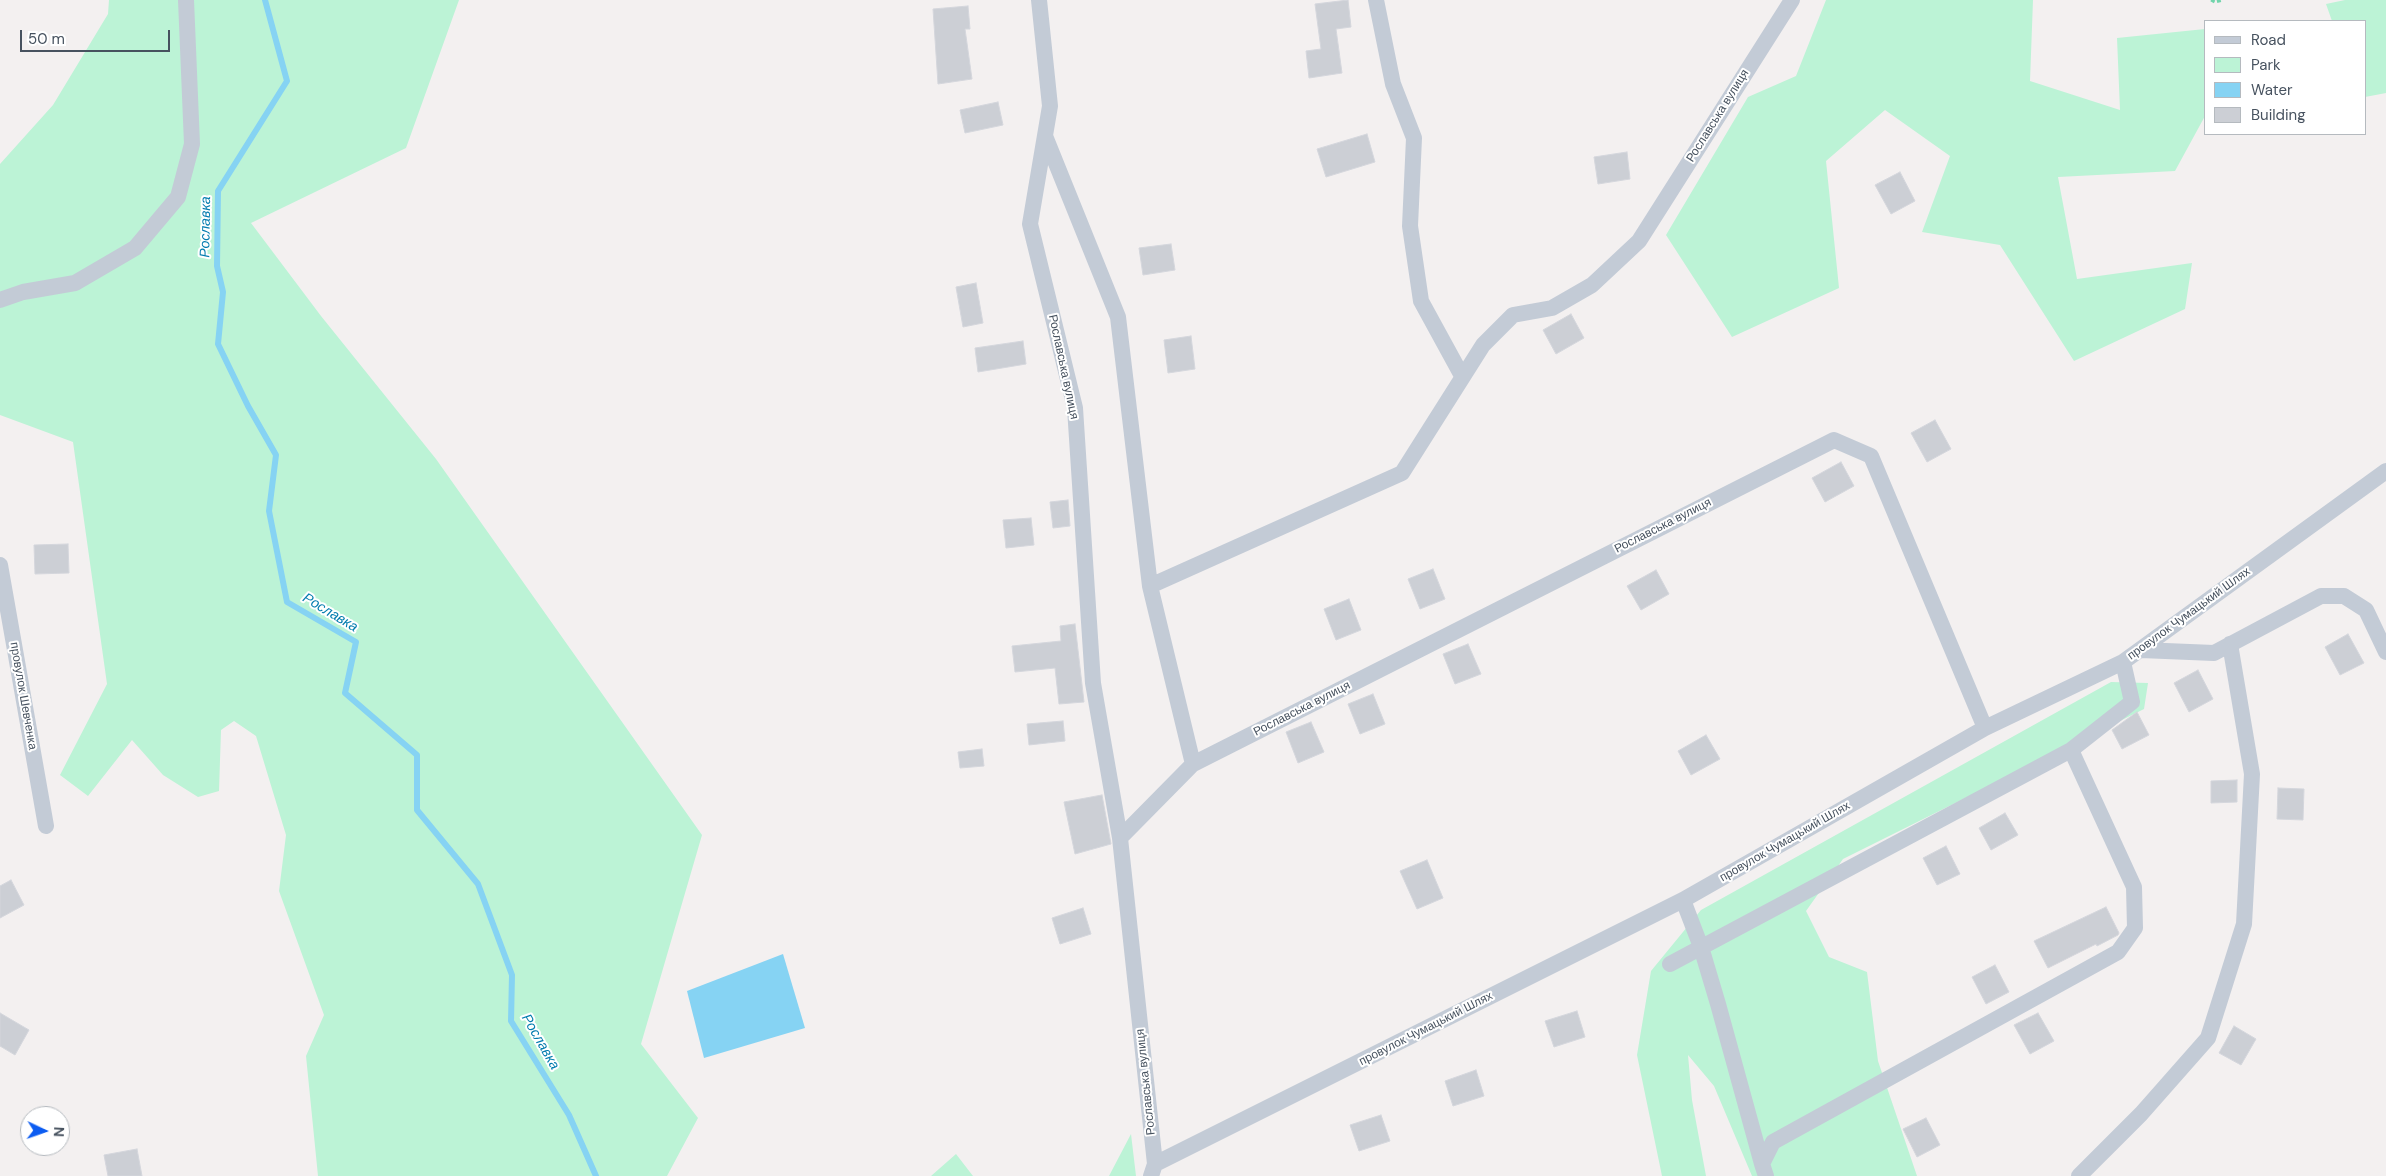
<!DOCTYPE html>
<html>
<head>
<meta charset="utf-8">
<style>
	body { margin:0 }
	#map { position:relative; width:2386px; height:1176px; overflow:hidden; background:#f3f0f0; font-family:"DM Sans",sans-serif }
	canvas { display:block }
	.legend { position:absolute; left:2204px; top:20px; width:162px; height:115px; box-sizing:border-box; background:#fff; border:1px solid #b5babf; margin:0; padding:6px 9px; list-style:none; font-size:15px; color:#47525f }
	.legend li { display:flex; align-items:center; gap:10px; height:25px }
	.legend b { width:25px; border:1px solid #b5babf }
	.north { position:absolute; left:20px; top:1106px; width:50px; height:50px; box-sizing:border-box; background:#fff; border:1px solid #b5babf; border-radius:50%; rotate:93deg; font-size:14px; font-weight:700; line-height:20px; text-align:center; color:#47525f }
	.north::after { content:''; display:block; margin:auto; width:18px; height:22px; background:#0c5cf1; clip-path:polygon(50% 0,100% 100%,50% 72%,0 100%) }
	.scale { position:absolute; left:20px; top:30px; width:150px; height:22px; box-sizing:border-box; border:2px solid #47525f; border-top:0; padding-left:6px; font-size:15px; line-height:18px; white-space:nowrap; color:#47525f; -webkit-text-stroke:4px #fff; paint-order:stroke }
</style>
</head>
<body>
<div id="map">
<canvas width="2386" height="1176"></canvas>
<ul class="legend">
<li><b style="height:6px;background:#c3cbd6"></b>Road</li>
<li><b style="height:14px;background:#bcf3d6"></b>Park</li>
<li><b style="height:14px;background:#86d3f3"></b>Water</li>
<li><b style="height:14px;background:#cccfd5"></b>Building</li>
</ul>
<div class="north">N</div>
<div class="scale">50 m</div>
</div>
<script>
const context = document.querySelector('canvas').getContext('2d');
context.lineJoin = 'round';
function fillPath(path, color) { context.fillStyle = color; context.fill(path, 'evenodd'); }
const poly = rows => new Path2D(rows.map(r => 'M' + r).join(''));
function strokePath(path, color, width, dash) { context.strokeStyle = color; context.lineWidth = width; context.lineCap = dash ? 'butt' : 'round'; context.setLineDash(dash || []); context.stroke(path); }
function write(font, color, halo, rows, align = 'center') {
  context.font = font + ' "DM Sans",sans-serif'; context.lineWidth = 4; context.setLineDash([]); context.textBaseline = 'middle'; context.strokeStyle = halo; context.fillStyle = color; for (const [text, x, y, turn = 0] of rows) {
    context.save(); context.translate(x, y); context.rotate((+turn || 0) * Math.PI / 180); context.textAlign = isNaN(turn) ? turn : align; if (halo) context.strokeText(text, 0, 0); context.fillText(text, 0, 0); context.restore();
  }
}
const green = poly([
	[109,0,459,0,406,148,251,223,321,316,436,459,702,835,641,1044,698,1118,667,1176,318,1176,306,1056,324,1015,279,891,286,835,256,736,234,721,221,730,219,791,198,797,163,775,132,740,88,796,60,775,107,684,73,442,0,415,0,164,53,105,108,14],
	[1826,0,2033,0,2030,81,2120,110,2117,38,2205,29,2205,116,2175,171,2058,177,2077,279,2192,263,2185,309,2074,361,2000,245,1922,232,1950,156,1885,110,1826,161,1839,288,1732,337,1666,235,1748,97,1796,76],
	[2345,0,2386,0,2386,93,2365,97,2365,21,2332,21,2326,4],
	[2111,682,2148,683,2144,709,1843,859,1806,911,1829,957,1867,972,1878,1061,1917,1176,1752,1176,1714,1086,1688,1055,1692,1100,1706,1176,1662,1176,1637,1055,1651,971,1701,910],
	[1131,1134,1136,1176,1109,1176],
	[956,1154,973,1176,931,1176]
]);
const water = poly([
	[783,954,805,1028,704,1058,687,991]
]);
const stream = poly([
	[265,0,287,81,218,191,217,266,223,292,218,344,248,406,276,455,269,511,287,602,356,642,345,693,417,755,417,810,478,884,512,975,511,1021,569,1115,596,1176]
]);
const building = poly([
	[1348,0,1351,27,1336,29,1342,73,1309,78,1306,51,1321,49,1315,4,1348,0],
	[968,6,970,29,965,29,972,79,938,84,933,9,968,6],
	[998,102,1003,125,965,133,960,110,998,102],
	[1367,134,1375,162,1326,177,1317,149,1367,134],
	[1627,152,1630,179,1598,184,1594,157,1627,152],
	[1900,172,1915,201,1891,214,1875,185,1900,172],
	[1171,244,1175,270,1143,275,1139,248,1171,244],
	[976,283,983,323,963,327,956,287,976,283],
	[1571,314,1584,338,1556,354,1543,330,1571,314],
	[1191,336,1195,369,1168,373,1164,340,1191,336],
	[1023,341,1026,364,978,372,975,348,1023,341],
	[1935,420,1951,449,1927,462,1911,433,1935,420],
	[1841,462,1854,486,1825,502,1812,478,1841,462],
	[1068,500,1070,526,1053,528,1050,502,1068,500],
	[1031,518,1034,545,1006,548,1003,520,1031,518],
	[68,544,69,573,35,574,34,545,68,544],
	[1433,569,1445,599,1420,609,1408,579,1433,569],
	[1656,570,1669,594,1641,610,1627,586,1656,570],
	[1349,599,1361,630,1336,640,1324,609,1349,599],
	[1075,624,1084,702,1059,704,1055,668,1015,672,1012,646,1061,641,1060,626,1075,624],
	[2348,634,2364,663,2340,675,2325,647,2348,634],
	[1468,644,1481,674,1455,684,1443,654,1468,644],
	[2198,670,2213,699,2189,712,2174,683,2198,670],
	[1373,694,1385,724,1360,734,1348,704,1373,694],
	[2137,712,2149,735,2122,749,2112,730,2137,712],
	[1063,721,1065,741,1029,745,1027,724,1063,721],
	[1311,722,1324,752,1298,763,1286,732,1311,722],
	[1706,735,1720,759,1691,775,1678,751,1706,735],
	[982,749,984,766,960,768,958,752,982,749],
	[2237,780,2237,802,2211,803,2211,781,2237,780],
	[2278,788,2304,789,2303,820,2277,819,2278,788],
	[1102,795,1111,844,1075,854,1064,802,1102,795],
	[2005,813,2018,835,1991,850,1979,828,2005,813],
	[1946,846,1960,874,1937,885,1923,858,1946,846],
	[1427,860,1443,898,1417,909,1400,871,1427,860],
	[11,880,24,905,0,918,0,886,11,880],
	[2106,907,2119,933,2118,935,2097,946,2096,944,2048,968,2034,941,2106,907],
	[1083,908,1091,934,1060,944,1052,918,1083,908],
	[1995,965,2009,992,1986,1004,1972,977,1995,965],
	[1577,1011,1585,1037,1554,1047,1545,1021,1577,1011],
	[0,1013,29,1030,15,1055,0,1046,0,1013],
	[2038,1013,2054,1041,2030,1054,2014,1025,2038,1013],
	[2234,1026,2256,1039,2241,1065,2219,1053,2234,1026],
	[1476,1070,1484,1096,1453,1106,1445,1081,1476,1070],
	[1381,1115,1390,1141,1359,1151,1350,1125,1381,1115],
	[1926,1118,1940,1145,1917,1157,1903,1129,1926,1118],
	[137,1149,142,1176,108,1176,104,1155,137,1149]
]);
const path = poly([
	[2211,0,2215,2,2223,0]
]);
const minor = poly([
	[1039,0,1050,106,1030,224,1075,408,1093,683,1120,838,1155,1164,1151,1176],
	[1376,0,1393,84,1414,138,1410,226,1421,301,1462,376],
	[1045,136,1118,317,1150,586,1193,764],
	[0,300,23,292,75,283,135,248,178,197,192,144,186,0],
	[0,565,46,826],
	[1150,586,1402,473,1483,345,1513,315,1552,308,1592,285,1639,241,1792,0],
	[2141,650,2214,653,2321,596,2344,596,2366,610,2386,652],
	[1120,838,1193,764,1834,440,1871,456,1985,728],
	[1683,900,1701,947,1718,1004,1762,1164],
	[1670,964,2071,750],
	[1155,1164,1683,900,1985,728,2123,662,2386,471],
	[1766,1176,1762,1164,1773,1142,2118,952,2135,928,2134,887,2071,750,2132,702,2123,662],
	[2079,1176,2141,1114,2208,1038,2244,924,2252,774,2230,644]
]);
const streetNames = [
	["Рославська вулиця",1718,116,-58],
	["Рославська вулиця",1063,367,78],
	["Рославська вулиця",1663,526,-27],
	["провулок Чумацький Шлях",2189,614,-36],
	["провулок Шевченка",23,696,80],
	["Рославська вулиця",1302,709,-27],
	["провулок Чумацький Шлях",1785,842,-30],
	["провулок Чумацький Шлях",1426,1029,-27],
	["Рославська вулиця",1146,1082,-96]
];
const waterNames = [
	["Рославка",206,227,-89],
	["Рославка",330,613,31],
	["Рославка",540,1042,60]
];
fillPath(green, '#bcf3d6');
fillPath(water, '#86d3f3');
strokePath(stream, '#86d3f3', 6);
fillPath(building, '#cccfd5');
strokePath(building, '#d4d6dc', 1);
strokePath(path, '#72d4ac', 3, [4, 2.5]);
strokePath(minor, '#c3cbd6', 16);
write('12px', '#47525f', '#fff', streetNames);
write('italic 14px', '#037caf', '#fff', waterNames);
</script>
</body>
</html>
